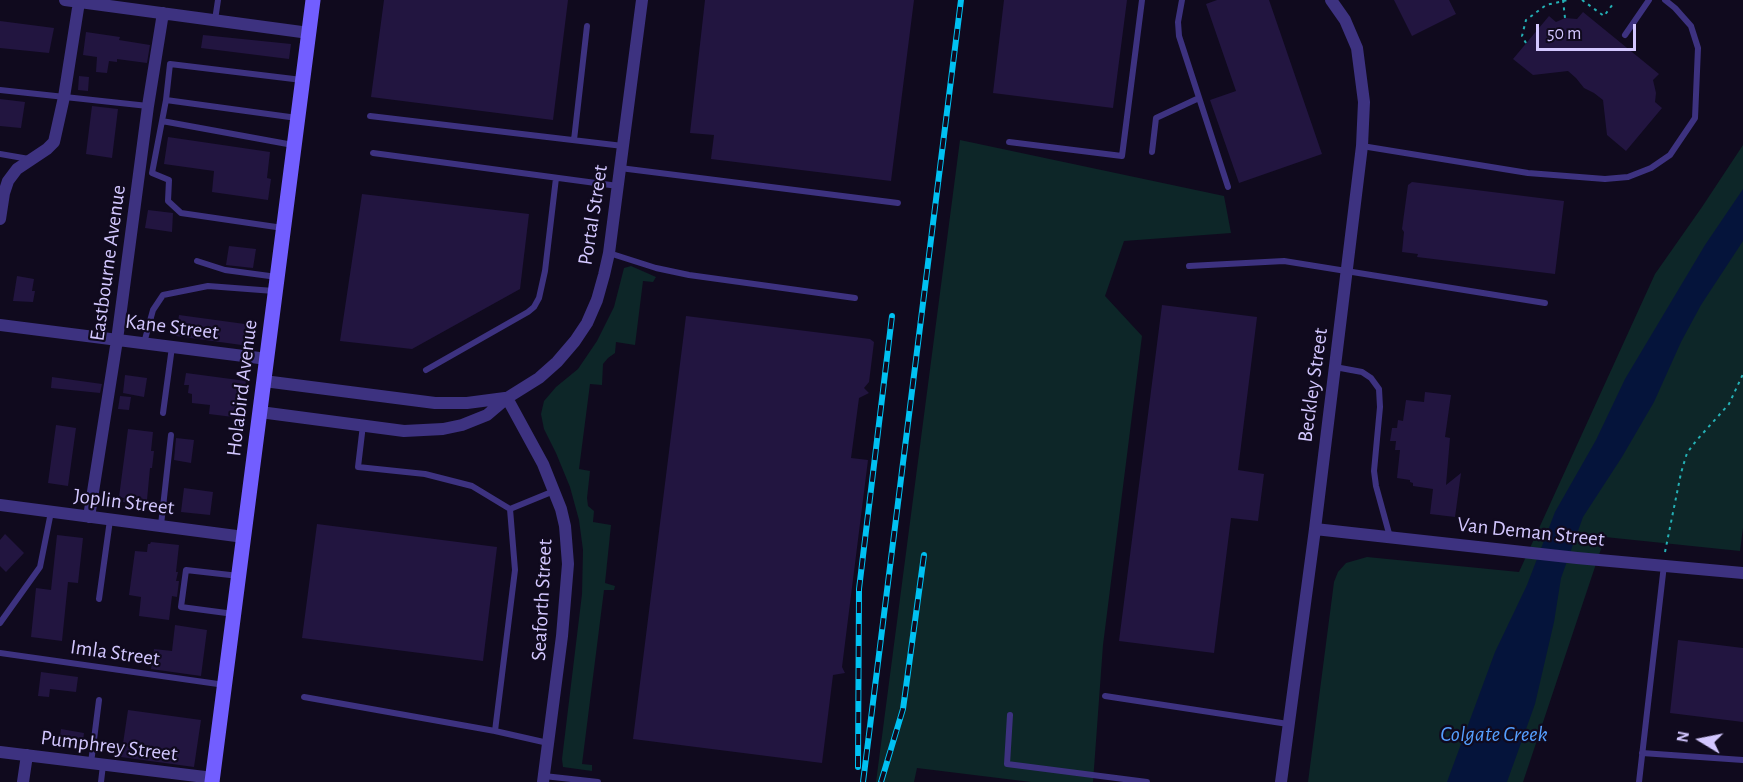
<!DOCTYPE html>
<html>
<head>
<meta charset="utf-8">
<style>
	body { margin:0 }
	#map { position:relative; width:1743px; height:782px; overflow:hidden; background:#100a1e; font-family:"Alegreya Sans",sans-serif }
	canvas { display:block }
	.north { position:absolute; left:1671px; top:710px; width:60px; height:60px; -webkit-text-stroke:4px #100a1e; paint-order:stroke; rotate:280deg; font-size:16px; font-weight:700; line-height:24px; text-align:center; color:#d3c7ff }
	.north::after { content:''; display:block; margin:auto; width:21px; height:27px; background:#d3c7ff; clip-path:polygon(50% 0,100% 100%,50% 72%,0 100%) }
	.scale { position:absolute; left:1536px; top:24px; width:100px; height:27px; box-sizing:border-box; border:3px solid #d3c7ff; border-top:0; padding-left:8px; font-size:18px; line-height:21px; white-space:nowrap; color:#d3c7ff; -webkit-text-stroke:4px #100a1e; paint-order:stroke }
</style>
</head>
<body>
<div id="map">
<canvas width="1743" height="782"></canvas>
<div class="north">N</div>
<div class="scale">50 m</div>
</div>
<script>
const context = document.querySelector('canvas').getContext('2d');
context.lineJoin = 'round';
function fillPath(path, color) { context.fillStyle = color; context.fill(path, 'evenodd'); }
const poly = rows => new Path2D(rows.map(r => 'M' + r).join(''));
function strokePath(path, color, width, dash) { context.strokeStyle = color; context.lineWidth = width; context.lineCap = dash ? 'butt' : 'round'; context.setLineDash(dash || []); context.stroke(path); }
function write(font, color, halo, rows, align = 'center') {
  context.font = font + ' "Alegreya Sans",sans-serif'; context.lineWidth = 4.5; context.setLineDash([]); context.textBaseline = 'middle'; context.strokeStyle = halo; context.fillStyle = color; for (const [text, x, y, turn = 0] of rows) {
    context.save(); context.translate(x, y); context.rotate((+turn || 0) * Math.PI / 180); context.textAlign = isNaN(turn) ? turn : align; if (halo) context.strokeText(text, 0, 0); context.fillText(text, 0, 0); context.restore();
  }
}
const green = poly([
	[960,140,1224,196,1231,233,1124,241,1105,296,1142,336,1103,645,1093,782,1031,782,917,768,914,782,876,782],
	[1743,145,1743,528,1740,551,1605,537,1523,782,1308,782,1334,582,1338,572,1346,563,1367,557,1519,572,1655,274,1702,207],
	[631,266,656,277,653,282,643,281,635,345,616,342,615,353,608,358,603,364,602,385,590,384,579,469,590,471,587,498,588,506,594,511,593,522,611,525,605,583,615,586,614,590,604,590,582,764,592,765,592,771,563,767,562,759,582,594,583,550,579,520,570,487,556,453,544,429,541,414,544,401,556,387,578,369,597,341,614,307,624,268]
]);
const water = poly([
	[1743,189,1743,241,1701,305,1681,342,1654,402,1622,457,1583,517,1561,578,1554,622,1535,704,1507,782,1447,782,1495,652,1527,585,1555,512,1596,440,1625,379,1705,245]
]);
const building = poly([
	[384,0,568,0,553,120,371,97],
	[705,0,914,0,891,181,711,159,714,135,690,133],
	[1004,0,1127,0,1113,108,993,93],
	[1217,0,1269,0,1322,154,1239,183,1210,100,1236,91,1206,4],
	[1394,0,1449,0,1456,14,1412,36],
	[1583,12,1659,74,1653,80,1656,93,1655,102,1662,108,1626,151,1607,135,1603,100,1594,93,1584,88,1576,78,1568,71,1533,75,1513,59,1549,16,1556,22,1565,18,1577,19],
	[0,21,54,28,49,53,0,48],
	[86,32,120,37,119,40,150,45,147,63,117,59,117,62,109,61,107,73,96,72,97,57,83,55],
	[203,35,291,44,289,59,201,48],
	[79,76,89,77,88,91,78,90],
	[0,99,25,102,21,128,0,126],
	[92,106,118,109,112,158,86,154],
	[168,137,270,152,267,178,271,179,268,200,212,192,214,171,164,164],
	[1412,182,1564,201,1555,274,1417,257,1418,254,1402,252,1404,232,1402,229,1408,185],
	[362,194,529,214,520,289,412,349,340,341],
	[148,210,173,213,172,232,145,228],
	[229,246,256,249,253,268,226,265],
	[17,276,34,279,32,291,35,291,33,302,13,301],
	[1162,305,1257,317,1238,470,1264,474,1258,521,1231,518,1214,653,1119,641],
	[179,315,252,325,249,346,176,336],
	[686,316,870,339,874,342,869,382,864,388,869,393,859,398,851,458,868,460,842,667,845,673,833,675,822,763,633,739],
	[186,373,246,381,241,418,209,414,210,405,192,403,192,394,188,393,189,385,184,385],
	[125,375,147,378,144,397,123,393],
	[52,377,102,384,100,393,51,388],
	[1425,392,1451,395,1445,437,1450,438,1446,485,1461,473,1455,517,1430,514,1433,489,1413,486,1413,483,1410,482,1410,480,1397,478,1400,450,1395,450,1396,441,1390,441,1392,428,1397,428,1398,420,1403,421,1406,400,1424,402],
	[120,396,131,397,129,410,118,409],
	[56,425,76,428,68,486,48,483],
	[128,429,153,432,151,451,154,451,152,468,150,468,147,500,144,500,144,505,123,502,124,498,119,497],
	[176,438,194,440,191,463,174,460],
	[184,488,213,492,210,515,181,512],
	[317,524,497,547,483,661,302,638],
	[5,534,24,553,6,572,0,566,0,540],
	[57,535,83,538,78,583,68,582,62,641,31,637,36,588,51,590],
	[151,542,179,545,176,572,178,572,176,581,179,581,177,597,172,596,169,620,139,616,141,597,129,595,135,551,147,552,148,544,150,544],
	[175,625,207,630,201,676,151,669,154,649,172,651],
	[1678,640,1743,648,1743,722,1670,713],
	[41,672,78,677,76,692,50,689,49,697,38,696],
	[128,710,201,720,194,767,121,757],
	[61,729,84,733,82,748,59,745]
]);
const path = poly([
	[1563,0,1565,18],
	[1582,0,1604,16,1613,4],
	[1526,43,1522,36,1526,20,1546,5,1568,0],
	[1665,552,1681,473,1687,453,1696,441,1729,404,1743,374]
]);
const service = poly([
	[1182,0,1178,22,1179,36,1228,187],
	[215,20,218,0],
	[1625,35,1649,0],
	[0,90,148,106],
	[166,100,162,121,293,145],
	[370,116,623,146],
	[297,118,166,100,170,64,302,80],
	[162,121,152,173,169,180,168,201,181,213,283,228],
	[574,140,587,26],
	[1009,142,1122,156,1142,0],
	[1362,146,1528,173,1605,179,1628,177,1651,168,1670,155,1695,118,1698,48,1691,26,1675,8,1665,0],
	[1152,152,1156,118,1199,98],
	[373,153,618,186],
	[0,154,29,159],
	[620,168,898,203],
	[609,253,656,268,689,275,855,298],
	[197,261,225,270,277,277],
	[1189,266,1284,261,1545,303],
	[144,343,153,310,163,295,208,286,274,291],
	[1335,367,1362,372,1371,378,1379,389,1380,407,1374,471,1376,486,1390,537],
	[426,370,528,312,534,307,539,298,545,271,556,178],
	[163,413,172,347],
	[363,425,358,467,425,474,472,486,510,509,554,491],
	[161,525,171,435],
	[99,599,110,520],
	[234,614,181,607,186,570,239,576],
	[0,623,40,567,51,512],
	[0,653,225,685],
	[1105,696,1288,724],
	[304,697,495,731,548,743],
	[1010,715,1007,764,1147,782],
	[495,731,515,570,510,509],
	[1642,753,1743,760],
	[91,763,99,700],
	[544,776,598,782],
	[101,782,103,765],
	[1639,782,1664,565]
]);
const minor = poly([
	[65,0,309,33],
	[0,219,4,193,8,181,17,169,47,149,54,142,64,97,79,2],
	[0,325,267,359],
	[264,381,435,403,467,403,505,398],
	[507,398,543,464,561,509,565,526,568,564,562,636,543,782],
	[260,412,404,431,443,429,462,425,487,415,507,398,539,378,557,362,575,341,587,323,597,300,604,275,609,253,642,0],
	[0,505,244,537],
	[89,517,117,340,148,106,163,13],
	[1315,529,1577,558,1743,573],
	[0,752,213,778],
	[23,782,27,755],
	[1281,782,1315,529,1362,146,1364,102,1357,48,1345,20,1331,0]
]);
const secondary = poly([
	[212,782,313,0]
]);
const rail = poly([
	[858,767,859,589,892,316],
	[863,782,961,0],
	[881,782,903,709,924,555]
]);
const streetNames = [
	["Portal Street",593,215,-81],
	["Eastbourne Avenue",108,263,-82],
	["Kane Street",172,327,7],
	["Beckley Street",1313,385,-82],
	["Holabird Avenue",242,388,-83],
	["Joplin Street",124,502,7],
	["Van Deman Street",1531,532,6],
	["Seaforth Street",542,600,-87],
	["Imla Street",115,653,8],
	["Pumphrey Street",109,746,7]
];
const waterNames = [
	["Colgate Creek",1494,734]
];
fillPath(green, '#0d2628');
fillPath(water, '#05143b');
fillPath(building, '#221540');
strokePath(path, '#24b0b5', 2, [3, 4.5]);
strokePath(service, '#3d3280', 6);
strokePath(minor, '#3d3280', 12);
strokePath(secondary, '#725eff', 15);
strokePath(rail, '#00c1f2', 6);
strokePath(rail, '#100a1e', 4, [11]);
write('21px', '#d3c7ff', '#100a1e', streetNames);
write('italic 22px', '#559fff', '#100a1e', waterNames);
</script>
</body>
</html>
